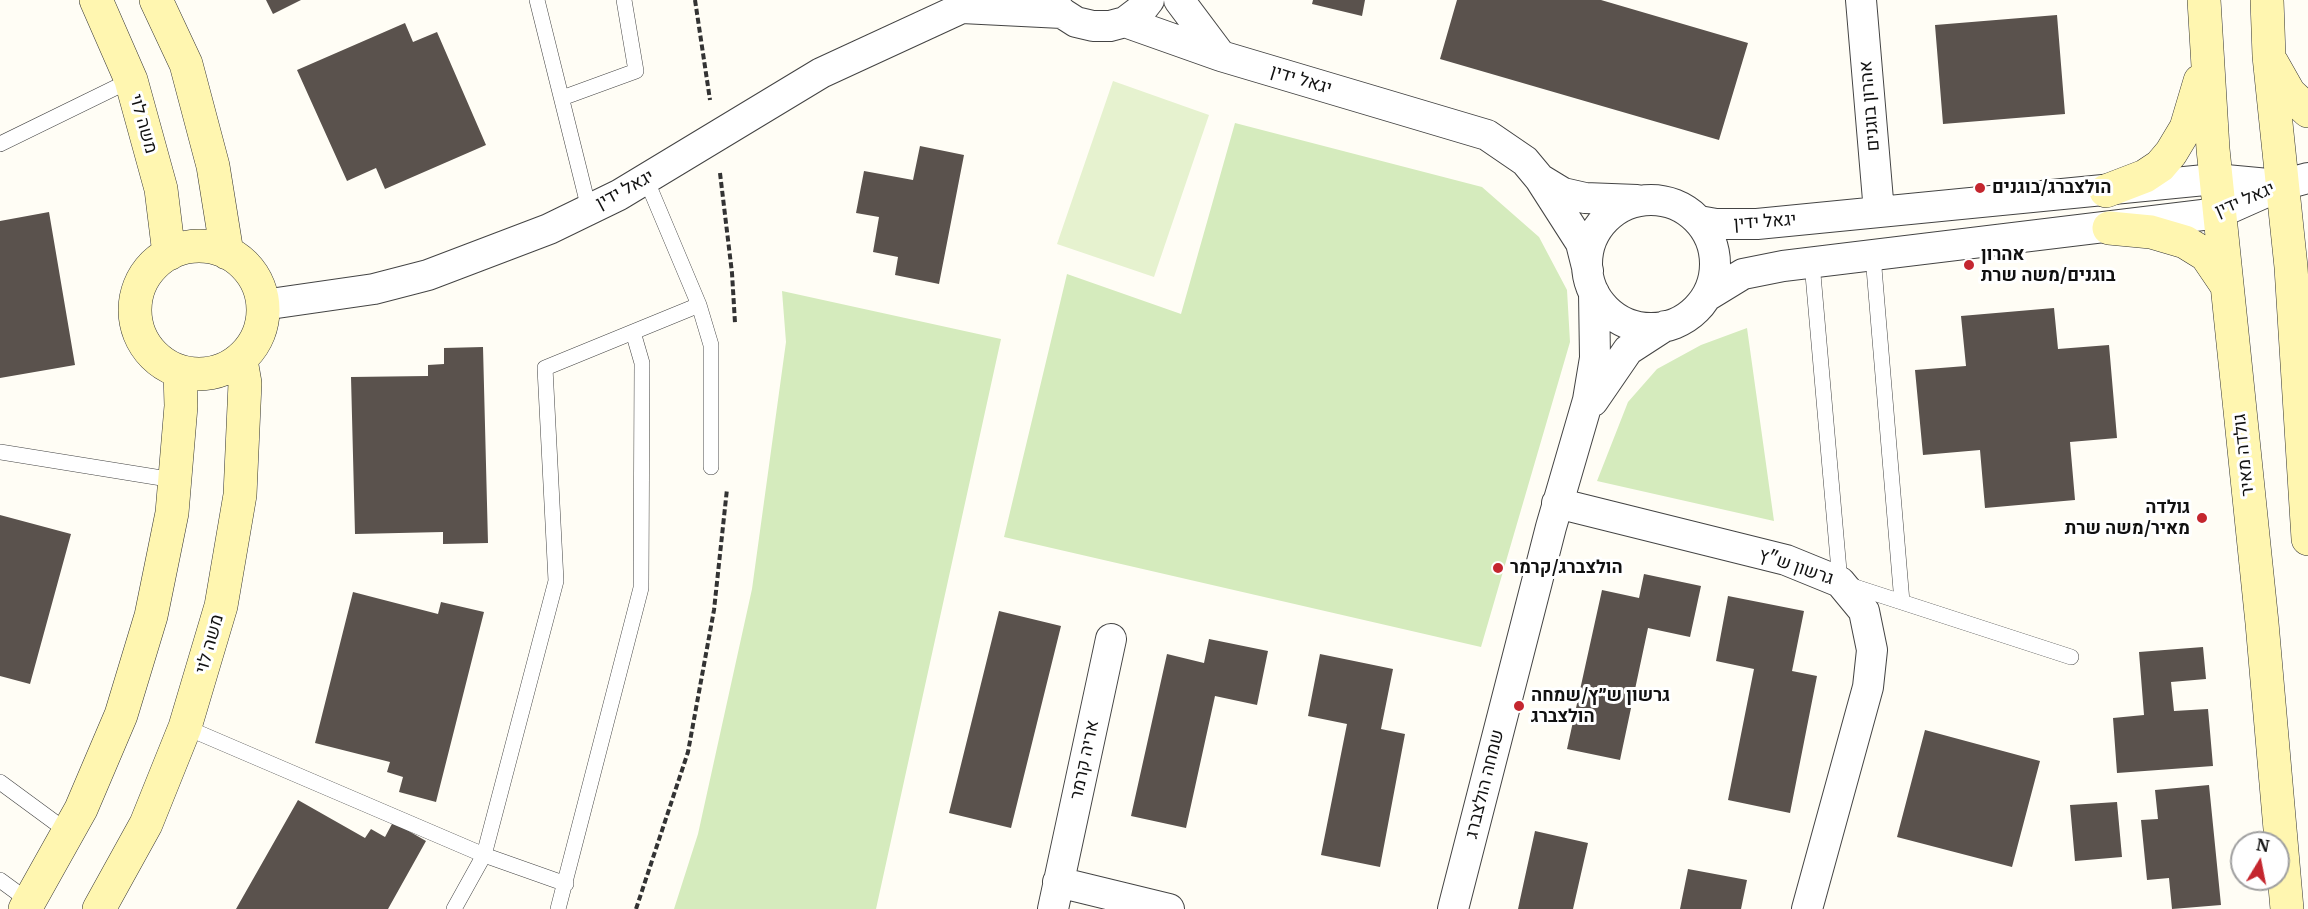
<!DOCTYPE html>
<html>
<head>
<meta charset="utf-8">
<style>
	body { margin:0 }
	#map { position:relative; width:2308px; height:909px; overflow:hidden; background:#fffdf5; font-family:Merriweather,serif }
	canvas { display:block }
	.north { position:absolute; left:2230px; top:831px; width:60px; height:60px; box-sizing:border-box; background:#fff; border:2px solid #a0a0a0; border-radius:50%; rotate:10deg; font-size:16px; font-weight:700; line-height:24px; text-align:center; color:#111 }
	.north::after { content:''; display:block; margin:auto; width:21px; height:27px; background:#c4262e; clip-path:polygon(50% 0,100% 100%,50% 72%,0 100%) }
</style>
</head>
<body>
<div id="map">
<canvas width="2308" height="909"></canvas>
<div class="north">N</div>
</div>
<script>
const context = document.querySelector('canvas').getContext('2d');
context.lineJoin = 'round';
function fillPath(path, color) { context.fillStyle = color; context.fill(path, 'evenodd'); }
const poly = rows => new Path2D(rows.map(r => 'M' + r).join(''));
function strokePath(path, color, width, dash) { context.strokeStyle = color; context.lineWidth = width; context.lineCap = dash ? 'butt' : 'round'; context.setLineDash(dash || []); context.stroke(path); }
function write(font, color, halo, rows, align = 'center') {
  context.font = font + ' Merriweather,Heebo,serif'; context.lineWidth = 6; context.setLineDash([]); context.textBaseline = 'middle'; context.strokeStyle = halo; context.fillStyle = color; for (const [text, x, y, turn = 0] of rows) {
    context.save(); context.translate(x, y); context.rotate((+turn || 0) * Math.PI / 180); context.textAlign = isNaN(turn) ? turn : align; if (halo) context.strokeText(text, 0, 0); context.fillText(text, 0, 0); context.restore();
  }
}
const green = poly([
	[1235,123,1482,187,1539,237,1567,290,1570,342,1481,647,1004,537,1067,274,1181,314],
	[782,291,1001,339,876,909,674,909,698,834,752,589,786,342],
	[1747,328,1774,521,1597,481,1628,402,1657,369,1701,345]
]);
const pitch = poly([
	[1113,81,1209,115,1154,277,1057,244]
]);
const building = poly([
	[266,0,301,0,273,14],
	[1313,0,1365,0,1362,16,1312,4],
	[1457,0,1601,0,1748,43,1719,140,1440,59],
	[2057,15,2065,114,1943,124,1935,25],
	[405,23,413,42,437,32,486,145,385,189,376,168,347,181,297,70],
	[920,146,964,155,939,284,895,275,898,257,873,252,879,217,856,213,864,171,913,180],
	[49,212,75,365,0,378,0,221],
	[2054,308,2058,349,2109,345,2117,438,2070,442,2075,500,1985,508,1980,450,1923,455,1915,370,1966,366,1961,316],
	[483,347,488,543,443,544,443,532,355,534,351,377,428,376,428,365,444,364,444,348],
	[0,515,71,534,30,684,0,676],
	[1644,574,1701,586,1690,637,1648,628,1620,760,1567,749,1602,590,1639,598],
	[353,592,438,614,441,602,484,612,436,802,399,792,403,777,387,772,390,762,315,743],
	[1728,596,1804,611,1792,671,1817,676,1790,813,1728,800,1754,669,1716,661],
	[999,611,1061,626,1011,828,949,813],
	[1209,639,1268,651,1257,705,1215,696,1186,828,1131,816,1167,654,1204,663],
	[2203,647,2206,679,2171,682,2174,711,2208,709,2213,766,2117,773,2113,718,2144,715,2139,652],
	[1320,654,1393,669,1381,729,1405,734,1380,867,1321,855,1347,724,1308,716],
	[1925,730,2040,761,2012,867,1897,837],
	[2209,785,2221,905,2172,909,2169,878,2147,880,2141,820,2158,819,2155,790],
	[298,800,365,838,371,829,385,837,393,822,426,841,388,909,236,909],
	[2117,802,2122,857,2075,861,2070,805],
	[1535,831,1588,843,1573,909,1518,909],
	[1688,869,1747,880,1741,909,1680,909]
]);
const path = poly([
	[695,0,710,100],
	[720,173,732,273,735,323],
	[636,909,688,752,714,610,727,489]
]);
const lane = poly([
	[537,0,589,209],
	[562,98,636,71,624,0],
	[0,144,131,80],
	[1873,256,1902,602],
	[1812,263,1840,582,2071,657],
	[699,305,711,345,711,467],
	[0,452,174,480],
	[185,727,484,855,566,884],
	[0,782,68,832],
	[0,880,30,902],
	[454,909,484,855,556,581,545,368,699,305,646,179],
	[558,909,641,588,642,363,633,332]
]);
const street = poly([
	[1050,0,1062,13,1076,22,1093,26,1110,26,1125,22,1142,9,1149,0],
	[1179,0,1221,56],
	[1861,0,1879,212],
	[962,8,1062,13],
	[1125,22,1221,56,1487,135,1525,161,1540,179,1581,243,1588,271],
	[1540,179,1563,193,1585,198,1637,200],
	'1587 264a64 64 0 1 1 128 0a64 64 0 1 1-128 0Z',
	[1699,221,1716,224,1757,224,2215,179,2279,185],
	[1707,296,1743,274,1783,266,2219,213,2282,185,2308,178],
	[263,305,374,289,428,275,549,229,619,195,821,73,962,8,973,0],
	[1593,401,1628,350,1665,326],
	[1557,503,1786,560,1840,582,1864,611,1872,650,1868,687,1807,909],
	[1058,882,1169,909],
	[1053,909,1111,639],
	[1453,909,1551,527,1588,400,1595,358,1594,293]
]);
const secondary = poly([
	[96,0,131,80,161,189,169,254],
	[156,0,186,64,213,166,227,253],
	[2204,0,2213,149,2262,623,2287,909],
	[2267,0,2269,56,2291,267,2308,539],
	[2272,63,2289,93,2308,111],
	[2106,191,2145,176,2160,166,2171,153,2186,128,2200,81],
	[2109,228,2151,232,2185,242,2206,255,2225,283],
	'135 310a64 64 0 1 1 128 0a64 64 0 1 1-128 0Z',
	[25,909,81,809,121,715,151,616,172,513,181,406,180,372],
	[99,909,146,824,185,727,221,606,240,495,245,383,241,360]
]);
const markers = [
	[1980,188,6,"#c4262e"],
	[1969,265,6,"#c4262e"],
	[2202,518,6,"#c4262e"],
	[1498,568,6,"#c4262e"],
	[1519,706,6,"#c4262e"]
];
const streetNames = [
	["יגאל ידין",1301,80,17],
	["אהרון בוגנים",1870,106,-95],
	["משה לוי",143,124,74],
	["יגאל ידין",625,190,-28],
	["יגאל ידין",2245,200,-23],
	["יגאל ידין",1765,222,-4],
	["גולדה מאיר",2244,455,-96],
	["גרשון ש\"ץ",1796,567,19],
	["משה לוי",210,644,-74],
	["אריה קרמר",1085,760,-78],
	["שמחה הולצברג",1485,784,-76]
];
const poiNames = [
	["הולצברג/בוגנים",1992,188],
	["אהרון",1981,255],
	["בוגנים/משה שרת",1981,276],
	["גולדה",2190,508,"right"],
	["מאיר/משה שרת",2190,529,"right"],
	["הולצברג/קרמר",1510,568],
	["גרשון ש״ץ/שמחה",1531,696],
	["הולצברג",1531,717]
];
fillPath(green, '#d5ebbd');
fillPath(pitch, '#e6f2cf');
fillPath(building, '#5a524d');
strokePath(lane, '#444', 16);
strokePath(street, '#444', 32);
strokePath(secondary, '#333', 34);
strokePath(path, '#333', 4, [6, 3]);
strokePath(lane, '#fff', 15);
strokePath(street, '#fff', 30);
strokePath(secondary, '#fff6b0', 33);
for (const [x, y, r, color] of markers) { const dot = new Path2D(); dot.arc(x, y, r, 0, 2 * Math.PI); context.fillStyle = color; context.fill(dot); strokePath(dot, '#fff', 2); }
write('18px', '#111', '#fff', streetNames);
write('bold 18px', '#111', '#fff', poiNames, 'left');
</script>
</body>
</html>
